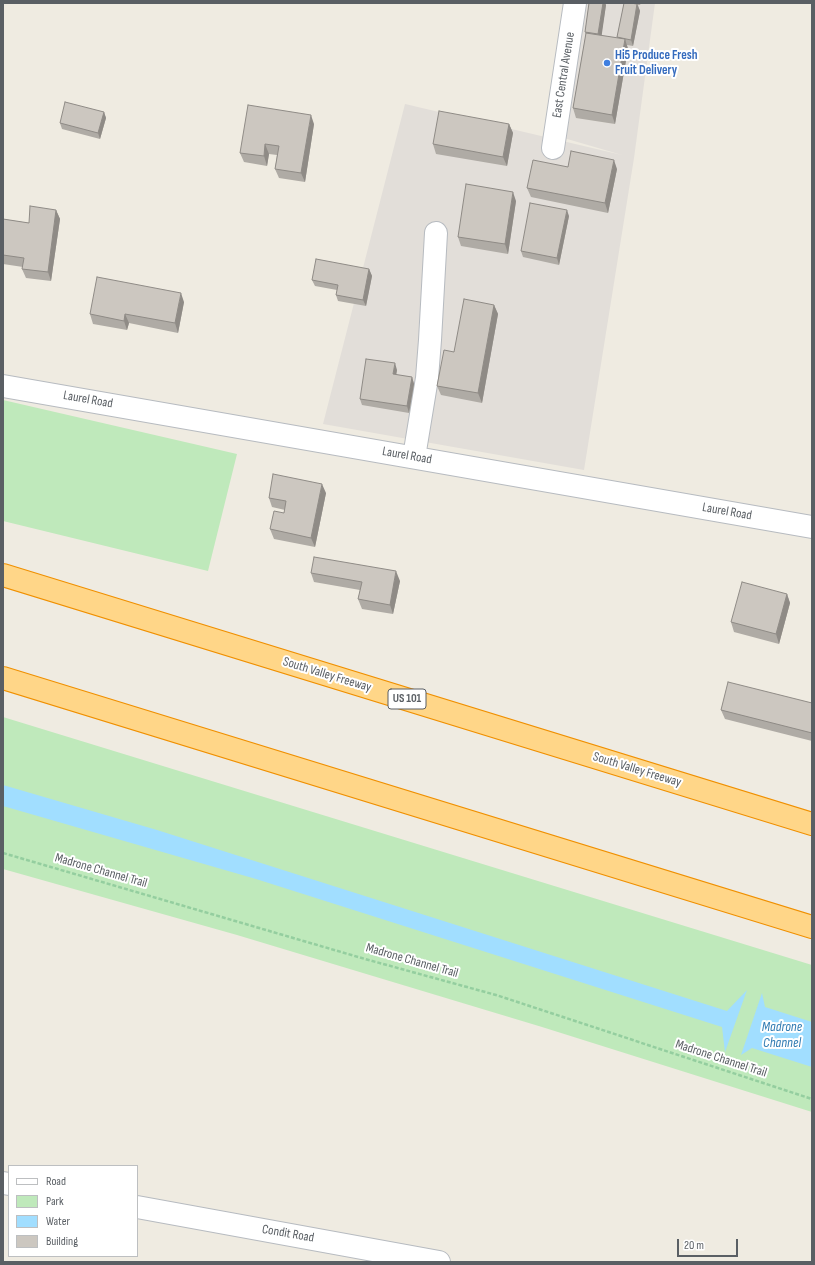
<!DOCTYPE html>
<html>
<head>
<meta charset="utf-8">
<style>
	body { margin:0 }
	#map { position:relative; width:815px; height:1265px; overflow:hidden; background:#efebe1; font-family:"Sofia Sans Condensed",sans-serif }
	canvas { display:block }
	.frame { position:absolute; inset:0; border:4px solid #5a5f64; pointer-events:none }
	.legend { position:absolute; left:8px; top:1165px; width:130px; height:92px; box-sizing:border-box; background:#fff; border:1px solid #bdbfc1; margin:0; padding:5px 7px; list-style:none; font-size:12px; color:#5a5f64 }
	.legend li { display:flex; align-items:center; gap:8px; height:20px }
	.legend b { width:20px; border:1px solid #bdbfc1 }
	.scale { position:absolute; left:677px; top:1239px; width:61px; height:18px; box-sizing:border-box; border:2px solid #5a5f64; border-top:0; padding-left:5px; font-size:12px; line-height:14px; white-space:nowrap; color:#5a5f64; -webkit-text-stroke:3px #fff; paint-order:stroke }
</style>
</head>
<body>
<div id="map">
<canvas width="815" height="1265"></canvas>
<div class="frame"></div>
<ul class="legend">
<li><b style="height:5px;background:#fff"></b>Road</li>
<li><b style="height:11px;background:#bfe9bb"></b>Park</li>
<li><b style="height:11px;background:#a1deff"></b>Water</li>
<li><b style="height:11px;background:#ccc7c0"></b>Building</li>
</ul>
<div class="scale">20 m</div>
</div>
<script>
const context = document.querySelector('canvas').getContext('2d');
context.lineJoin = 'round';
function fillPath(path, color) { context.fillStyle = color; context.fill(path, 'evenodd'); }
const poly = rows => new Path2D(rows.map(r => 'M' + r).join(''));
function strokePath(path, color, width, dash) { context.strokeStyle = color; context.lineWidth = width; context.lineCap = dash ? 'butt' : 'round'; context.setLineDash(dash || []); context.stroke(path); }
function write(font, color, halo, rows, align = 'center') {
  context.font = font + ' "Sofia Sans Condensed",sans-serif'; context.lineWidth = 4; context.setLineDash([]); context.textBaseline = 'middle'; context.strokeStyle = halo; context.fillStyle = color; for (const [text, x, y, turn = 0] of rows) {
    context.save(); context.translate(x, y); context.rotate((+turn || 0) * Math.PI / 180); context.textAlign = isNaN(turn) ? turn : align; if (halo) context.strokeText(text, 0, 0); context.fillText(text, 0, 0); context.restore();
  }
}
const industrial = poly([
	[576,3,655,3,634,158,584,470,323,424,405,104,622,155,557,136]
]);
const green = poly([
	[3,400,237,454,208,571,3,521],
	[3,717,812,965,812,1112,542,1027,237,935,3,869]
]);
const water = poly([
	[3,785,157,830,727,1011,747,990,725,1052,722,1027,256,879,3,806],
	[762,993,765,1007,812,1022,812,1067,752,1048,741,1055]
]);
const path = poly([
	[3,853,365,959,496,995,812,1099]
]);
const minor = poly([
	[553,148,575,3],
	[3,386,812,527],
	[414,457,427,378,430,340,436,233],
	[3,1183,9,1184],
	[137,1207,439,1262]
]);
const highway = poly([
	[3,575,812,824],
	[3,678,812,927]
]);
const wall = poly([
	[589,3,605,3,606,5,601,36,618,38,617,37,624,3,641,3,640,5,638,5,640,11,633,46,627,45,628,49,615,124,576,118,573,108,586,33,585,32],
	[104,112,106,118,100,139,62,129,60,123],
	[314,124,305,182,279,178,275,169,277,155,269,154,267,166,244,162,240,153],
	[509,124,513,133,507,166,436,154,433,144],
	[568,167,617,169,608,213,531,197,527,188],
	[516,201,508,254,461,246,458,237],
	[56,210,60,219,51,281,26,278,22,269,23,267,3,264,3,219,29,223],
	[569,216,559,265,523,257,521,251],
	[369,269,372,276,366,306,338,301,336,295,337,290,315,286,312,280],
	[184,302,178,333,129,323,127,330,93,324,90,314],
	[494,305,498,314,482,403,441,395,437,386,454,352],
	[397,370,396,375,412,377,414,384,409,413,362,405,360,399],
	[326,493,315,547,274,539,270,529,284,513,285,510,272,507,269,498],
	[311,573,400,581,393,614,362,609,358,599,360,590,314,582],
	[787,594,790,603,779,644,734,632,731,622],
	[812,703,812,741,725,719,721,710]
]);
const shadedWall = poly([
	[603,3,605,3,606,5,601,40,598,34],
	[637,4,640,11,633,46,631,40],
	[625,39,628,49,615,124,612,115],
	[104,112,106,118,100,139,98,133],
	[311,115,314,124,305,182,301,173],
	[509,124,513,133,507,166,503,157],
	[265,144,269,154,267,166,264,156],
	[614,160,617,169,608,213,605,203],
	[513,192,516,201,508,254,505,244],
	[56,210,60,219,51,281,48,272],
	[567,210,569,216,559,265,557,258],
	[369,269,372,276,366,306,363,300],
	[181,293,184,302,178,333,175,323],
	[494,305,498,314,482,403,478,393],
	[125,314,129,323,127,330,124,321],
	[395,363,397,370,395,381,393,374],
	[412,377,414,384,409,413,407,406],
	[322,484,326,493,315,547,311,538],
	[396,571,400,581,393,614,390,605],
	[787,594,790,603,779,644,776,634]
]);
const building = poly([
	[589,3,603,3,598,34,585,32,589,3],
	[624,3,630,3,637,4,631,40,617,37,624,3],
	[586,33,625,39,612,115,573,108,586,33],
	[65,102,104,112,98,133,60,123,65,102],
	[248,105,311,115,301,173,275,169,279,146,265,144,264,156,240,153,248,105],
	[439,111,509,124,503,157,433,144,439,111],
	[571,151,614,160,605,203,527,188,533,160,568,167,571,151],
	[466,184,513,192,505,244,458,237,466,184],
	[530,203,567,210,557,258,521,251,530,203],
	[30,206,56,210,48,272,22,269,24,258,3,255,3,219,29,223,30,206],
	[316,259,369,269,363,300,336,295,338,285,312,280,316,259],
	[97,277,181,293,175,323,125,314,124,321,90,314,97,277],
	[464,299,494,305,478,393,437,386,444,350,454,352,464,299],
	[366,359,395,363,393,374,412,377,407,406,360,399,366,359],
	[273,474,322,484,311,538,270,529,274,511,284,513,286,501,269,498,273,474],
	[314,557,396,571,390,605,358,599,362,582,311,573,314,557],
	[742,582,787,594,776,634,731,622,742,582],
	[728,682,812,703,812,733,721,710,728,682]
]);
const markers = [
	[607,63,4,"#3f7fe0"]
];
const shields = [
	[407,699,38]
];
const shieldNames = [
	["US 101",407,699]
];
const shopNames = [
	["Hi5 Produce Fresh",615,56],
	["Fruit Delivery",615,71]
];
const streetNames = [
	["East Central Avenue",564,75,-81],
	["Laurel Road",88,400,10],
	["Laurel Road",407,456,10],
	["Laurel Road",727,512,10],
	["South Valley Freeway",327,675,17],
	["South Valley Freeway",637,770,17],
	["Madrone Channel Trail",101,871,16],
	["Madrone Channel Trail",412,961,16],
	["Madrone Channel Trail",721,1059,18],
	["Condit Road",288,1234,10]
];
const waterNames = [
	["Madrone",782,1027],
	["Channel",782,1043]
];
fillPath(industrial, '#e2ded9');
fillPath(green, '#bfe9bb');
fillPath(water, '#a1deff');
strokePath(minor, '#b7bbc0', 24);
strokePath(highway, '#f09000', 24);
strokePath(path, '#94ce9f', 2.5, [4, 2]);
strokePath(minor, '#fff', 22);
strokePath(highway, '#ffd688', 22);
fillPath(wall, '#afaba5');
fillPath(shadedWall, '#8f8b86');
fillPath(building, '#ccc7c0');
strokePath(building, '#8f8b86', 1);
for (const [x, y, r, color] of markers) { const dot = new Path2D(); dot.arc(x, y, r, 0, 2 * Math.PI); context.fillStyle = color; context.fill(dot); strokePath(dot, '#fff', 1.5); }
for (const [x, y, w] of shields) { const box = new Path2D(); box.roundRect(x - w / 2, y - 10, w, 20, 3); context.fillStyle = '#fff'; context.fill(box); strokePath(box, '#5a5f64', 1); }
write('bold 12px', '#5a5f64', null, shieldNames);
write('bold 13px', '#366cbe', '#fff', shopNames, 'left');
write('13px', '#5a5f64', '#fff', streetNames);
write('italic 14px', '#307bb2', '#fff', waterNames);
</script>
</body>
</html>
